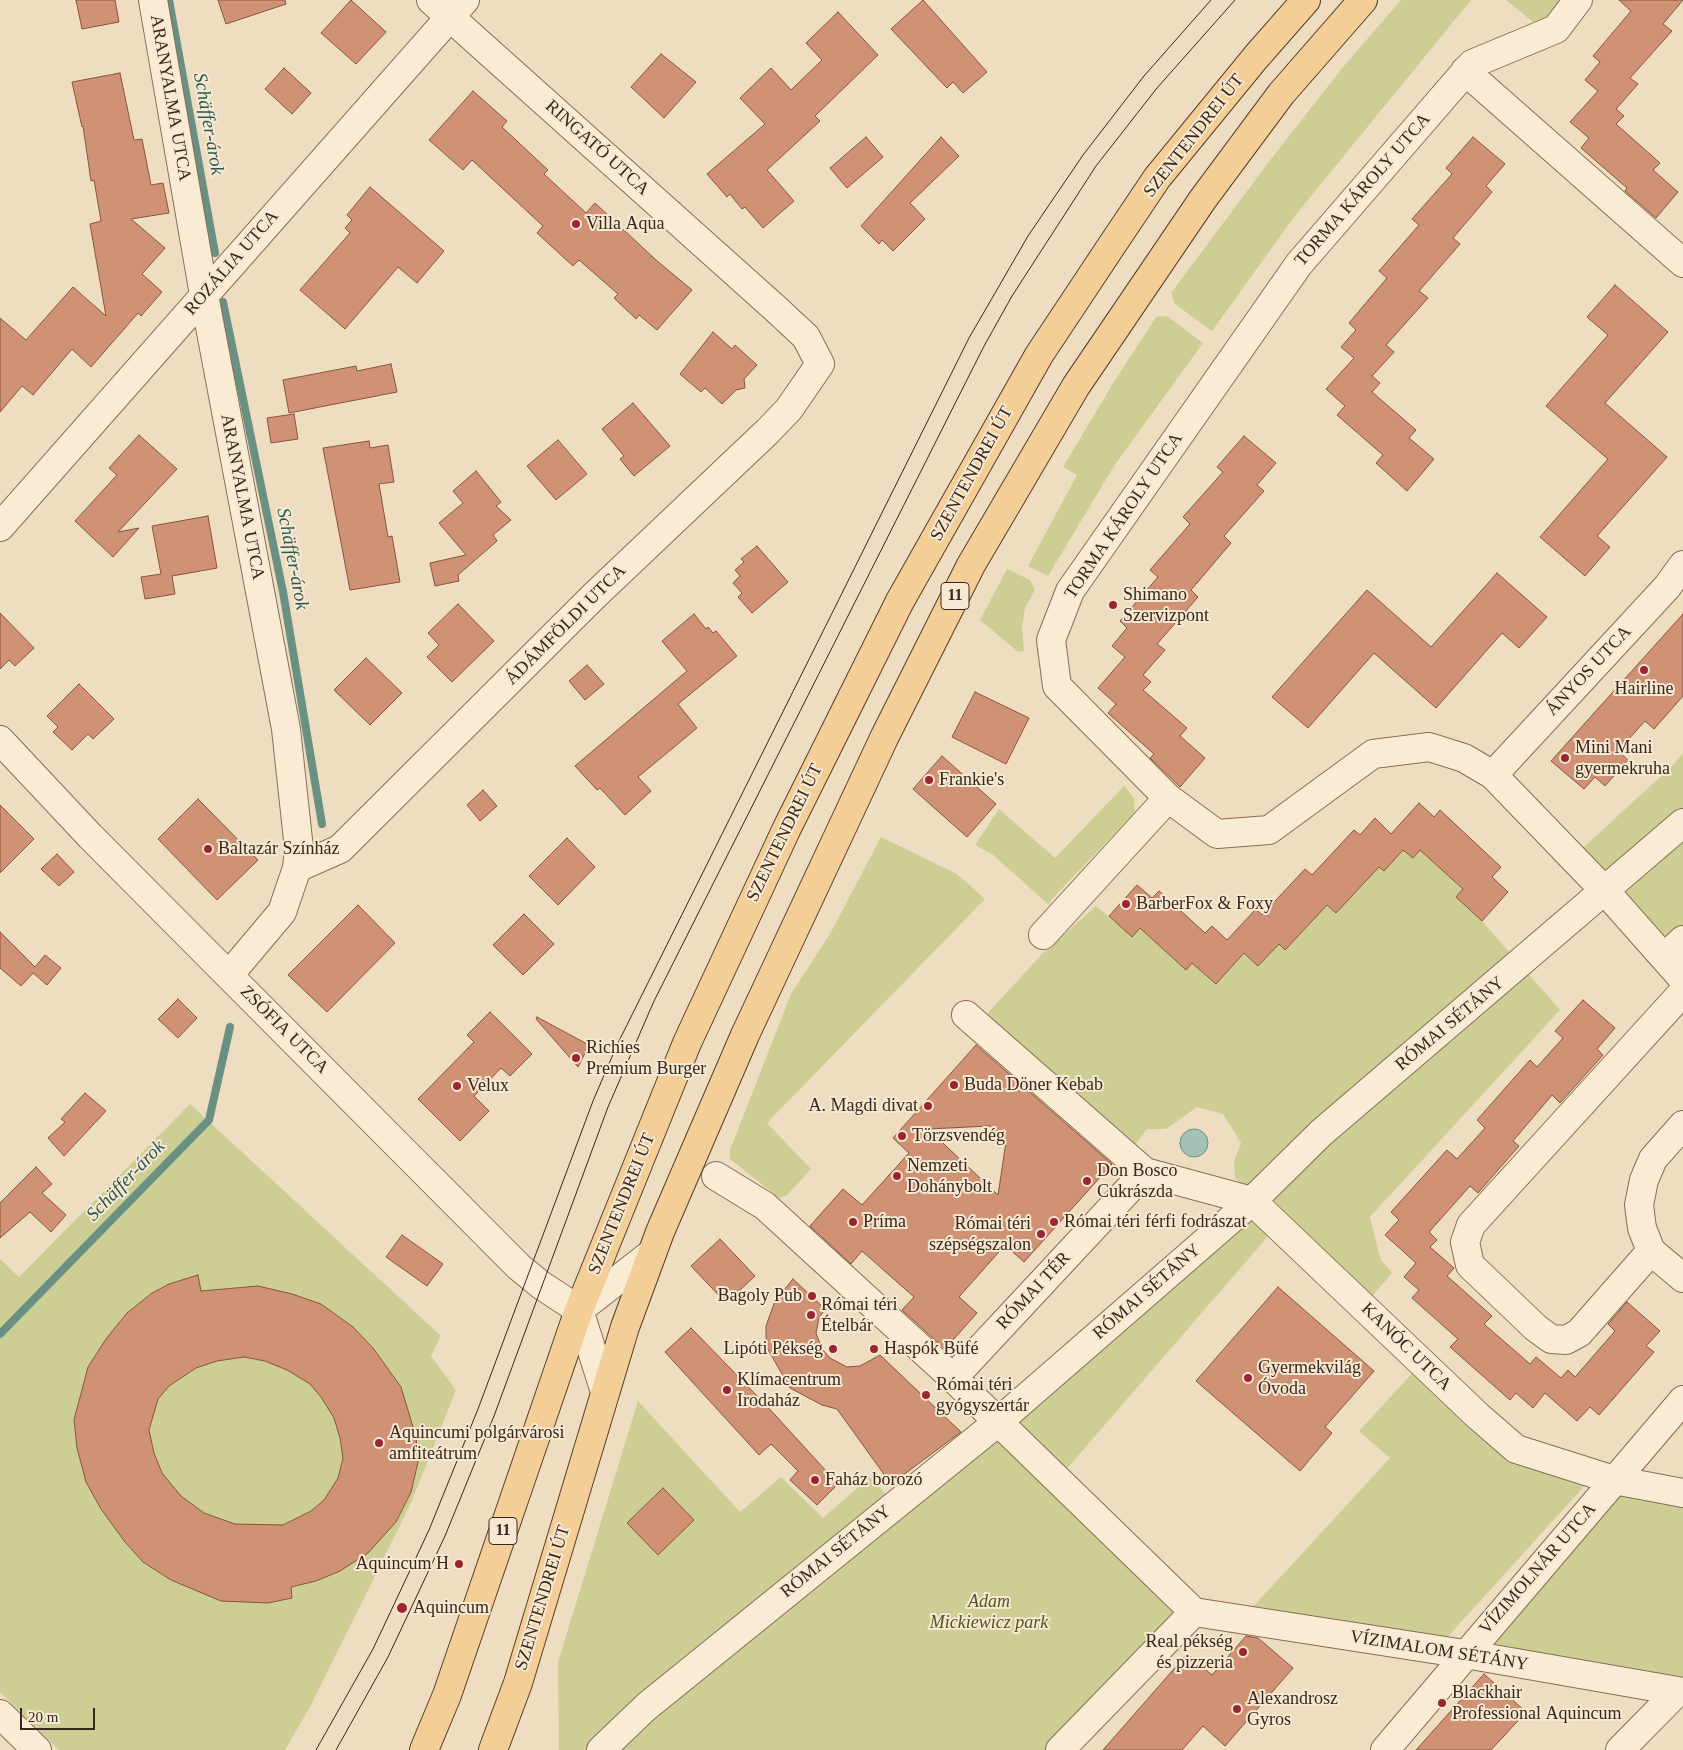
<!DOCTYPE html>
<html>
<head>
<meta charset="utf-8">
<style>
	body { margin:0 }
	#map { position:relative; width:1683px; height:1750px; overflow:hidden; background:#efddc1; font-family:Georgia,serif }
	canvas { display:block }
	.scale { position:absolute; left:20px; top:1708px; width:75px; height:22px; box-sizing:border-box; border:2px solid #39271d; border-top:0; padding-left:6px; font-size:15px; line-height:18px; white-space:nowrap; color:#39271d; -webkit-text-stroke:4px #f7e8d1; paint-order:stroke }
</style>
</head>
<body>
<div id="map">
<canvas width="1683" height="1750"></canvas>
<div class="scale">20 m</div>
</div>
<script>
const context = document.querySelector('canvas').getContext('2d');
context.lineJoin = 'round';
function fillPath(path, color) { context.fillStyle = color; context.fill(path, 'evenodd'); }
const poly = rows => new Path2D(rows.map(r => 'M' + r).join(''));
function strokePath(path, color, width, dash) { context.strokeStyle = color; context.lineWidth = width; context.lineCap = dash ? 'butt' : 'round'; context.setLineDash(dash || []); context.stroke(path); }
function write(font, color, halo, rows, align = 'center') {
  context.font = font + ' Georgia,serif'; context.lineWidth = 4; context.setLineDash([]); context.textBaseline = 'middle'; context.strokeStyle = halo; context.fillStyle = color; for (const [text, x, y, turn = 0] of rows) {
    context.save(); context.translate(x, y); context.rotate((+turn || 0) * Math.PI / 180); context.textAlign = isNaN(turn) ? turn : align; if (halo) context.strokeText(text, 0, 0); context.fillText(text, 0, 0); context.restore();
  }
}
const green = poly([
	[1401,0,1471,0,1294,217,1212,331,1175,304,1171,293,1271,159,1343,67],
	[1506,0,1557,0,1560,2,1545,19,1533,22],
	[1167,316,1203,343,1114,466,1048,576,1028,566,1077,475,1063,467,1112,385,1156,317],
	[1007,569,1030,580,1035,590,1025,608,1022,628,1024,651,1018,652,980,620],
	[1683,753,1683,940,1665,957,1573,857,1671,767],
	[1124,786,1134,798,1135,812,1052,899,1049,905,992,854,975,845,999,809,1055,858],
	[881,837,957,874,985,899,767,1123,811,1169,787,1195,779,1198,730,1159,730,1150,791,994,831,932],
	[1403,850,1413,858,1420,850,1463,889,1456,897,1482,921,1560,1010,1370,1217,1381,1260,1392,1273,1363,1307,1235,1178,1234,1162,1241,1143,1223,1114,1197,1107,1166,1129,1147,1129,1126,1156,1005,1049,987,1014,1041,955,1096,906,1132,936,1140,928,1186,970,1192,963,1216,984,1244,953,1258,966,1279,944,1327,905,1336,913,1379,867,1384,871],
	[190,1104,441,1336,431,1356,456,1390,411,1503,311,1705,285,1750,59,1750,0,1692,0,1259,19,1277],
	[1246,1212,1270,1234,1064,1472,1198,1601,1251,1609,1390,1458,1359,1431,1418,1367,1588,1482,1442,1643,1185,1607,1052,1750,559,1750,558,1662,638,1401,740,1512,781,1477,823,1518,870,1477,888,1496],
	[1614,1480,1683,1492,1683,1691,1465,1654]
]);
const water = poly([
	'1180 1143a14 14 0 1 1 28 0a14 14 0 1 1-28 0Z'
]);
const stream = poly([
	[169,0,215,253],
	[223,302,283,592,322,824],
	[0,1334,209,1120,230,1027]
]);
const building = poly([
	[76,0,115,0,119,22,82,29,76,0],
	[218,0,285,0,286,4,226,24,218,0],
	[351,0,386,32,356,64,321,33,351,0],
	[923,0,987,72,963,93,953,82,947,88,891,29,923,0],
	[1619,0,1683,0,1663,24,1672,31,1630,78,1638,84,1616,109,1624,116,1616,124,1660,163,1653,170,1678,192,1656,218,1625,191,1627,188,1581,148,1589,138,1570,122,1598,91,1585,80,1600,62,1593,56,1631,11,1619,0],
	[838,12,878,55,815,116,820,121,767,170,794,201,763,228,745,207,742,209,730,194,727,197,707,174,765,124,740,98,771,68,791,90,822,60,806,43,838,12],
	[661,54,696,82,664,118,631,87,661,54],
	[284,68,311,93,292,114,265,89,284,68],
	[120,73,134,140,142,139,151,185,163,183,169,213,131,219,165,248,142,274,162,292,141,316,138,313,91,367,72,349,33,395,22,386,0,412,0,318,26,340,73,287,106,316,90,224,101,221,94,180,91,181,83,126,82,127,72,82,120,73],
	[473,91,507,121,502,127,548,170,544,174,586,213,595,203,656,260,692,290,657,330,639,315,636,319,614,298,618,294,579,260,573,266,537,233,543,226,472,160,463,170,429,140,473,91],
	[866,137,883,157,847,188,830,168,866,137],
	[941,137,959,156,910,203,925,219,893,251,882,240,879,244,861,226,941,137],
	[1473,137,1505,164,1486,186,1492,192,1453,238,1460,244,1419,291,1428,298,1386,345,1394,352,1372,376,1380,383,1372,392,1416,430,1409,438,1434,459,1407,491,1376,463,1383,455,1337,415,1345,406,1326,389,1354,358,1341,347,1356,330,1349,323,1387,278,1379,271,1419,225,1412,219,1452,174,1446,168,1473,137],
	[370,187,444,251,417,283,398,267,345,329,300,290,350,233,345,228,352,220,347,215,370,187],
	[1615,285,1668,332,1605,403,1667,457,1597,536,1610,547,1585,576,1540,537,1608,459,1546,406,1608,335,1587,317,1615,285],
	[713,332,732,349,735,345,757,365,744,379,745,388,736,390,722,404,705,388,701,392,680,374,713,332],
	[391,364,397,392,289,413,283,380,356,366,357,371,391,364],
	[633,403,670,446,634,476,620,459,624,456,602,429,633,403],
	[294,414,298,439,271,443,267,418,294,414],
	[139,435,177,469,118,532,139,528,113,557,75,521,117,475,109,468,139,435],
	[1244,436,1276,463,1257,485,1264,491,1224,536,1231,543,1191,590,1198,597,1157,644,1165,650,1143,675,1151,682,1143,690,1187,728,1180,736,1205,758,1180,787,1150,758,1154,754,1108,713,1116,704,1098,688,1125,657,1112,646,1127,628,1120,621,1158,577,1150,570,1190,524,1183,517,1223,472,1217,467,1244,436],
	[558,440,587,474,556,500,527,466,558,440],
	[369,441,370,448,388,445,394,482,379,484,388,537,392,536,400,582,350,590,323,448,369,441],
	[476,471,501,502,496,506,511,520,493,535,497,541,458,575,459,581,435,586,430,563,466,555,439,523,463,503,453,491,476,471],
	[208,516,217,568,172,576,175,594,145,599,141,577,161,574,152,526,208,516],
	[757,546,788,582,752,613,738,597,742,593,733,583,740,576,735,570,744,562,741,559,757,546],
	[1497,573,1547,617,1519,648,1502,633,1436,708,1374,653,1308,728,1272,697,1367,590,1431,647,1497,573],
	[458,604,494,641,452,682,427,657,439,645,428,633,458,604],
	[0,613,34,648,15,666,9,660,0,669,0,613],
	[694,614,706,629,708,627,713,633,716,631,737,656,678,704,697,728,638,777,651,791,625,815,600,788,597,790,575,766,687,671,662,641,694,614],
	[1683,614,1683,696,1654,729,1645,721,1618,751,1628,760,1605,786,1595,777,1584,789,1551,761,1683,614],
	[366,658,402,693,370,725,334,690,366,658],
	[587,665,604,684,585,700,569,681,587,665],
	[79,684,114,719,93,739,88,734,72,750,53,732,58,727,47,716,79,684],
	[975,692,1029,718,1006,764,952,737,975,692],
	[942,756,996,804,967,837,913,789,942,756],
	[483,790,497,806,480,821,467,805,483,790],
	[198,799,258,860,217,900,158,839,198,799],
	[1419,803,1434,817,1440,810,1501,867,1492,877,1508,892,1482,921,1456,897,1463,889,1420,850,1413,858,1403,850,1384,871,1379,867,1336,913,1327,905,1285,950,1279,944,1258,966,1244,953,1216,984,1192,963,1186,970,1140,928,1132,937,1109,916,1137,885,1152,898,1159,891,1205,933,1212,926,1227,940,1256,909,1262,915,1305,869,1312,875,1354,830,1360,835,1375,818,1391,834,1419,803],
	[0,805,34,839,0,873,0,805],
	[567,838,595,867,558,905,529,876,567,838],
	[57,854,74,872,59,886,41,869,57,854],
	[358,905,395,943,327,1012,288,975,358,905],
	[524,914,554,944,523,975,493,945,524,914],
	[0,932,35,967,45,955,61,968,47,985,33,973,21,986,0,968,0,932],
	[178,999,197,1018,178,1038,158,1019,178,999],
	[1583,1000,1615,1028,1597,1049,1603,1055,1560,1103,1552,1095,1513,1141,1519,1146,1478,1193,1470,1186,1429,1232,1437,1240,1430,1247,1454,1268,1447,1276,1492,1316,1484,1324,1530,1364,1536,1357,1561,1378,1568,1370,1575,1377,1615,1331,1608,1324,1627,1302,1660,1331,1646,1346,1654,1352,1599,1415,1590,1407,1577,1421,1545,1393,1533,1408,1516,1393,1510,1400,1450,1347,1458,1339,1412,1298,1419,1290,1404,1277,1416,1263,1385,1235,1399,1220,1391,1212,1447,1150,1457,1159,1485,1128,1477,1120,1530,1060,1537,1067,1563,1038,1555,1031,1583,1000],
	[490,1012,532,1054,510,1076,501,1068,474,1096,489,1111,460,1141,418,1099,474,1042,467,1035,490,1012],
	[537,1017,589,1045,578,1067,536,1019,537,1017],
	[976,1045,1112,1164,1024,1262,1005,1245,959,1297,977,1313,945,1349,902,1310,914,1297,862,1251,851,1264,810,1226,843,1189,862,1205,909,1153,893,1138,976,1045],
	[990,1126,1006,1142,998,1195,928,1129,990,1126],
	[85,1093,106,1111,64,1156,48,1138,65,1122,61,1119,85,1093],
	[36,1167,52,1184,42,1193,66,1215,51,1232,30,1212,0,1238,0,1203,36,1167],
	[402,1235,443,1264,427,1286,386,1257,402,1235],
	[720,1239,755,1276,726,1303,691,1266,720,1239],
	[198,1275,201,1291,258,1286,292,1294,321,1304,353,1327,373,1348,401,1387,416,1437,418,1462,411,1492,396,1522,368,1553,340,1571,316,1581,291,1587,292,1598,268,1603,221,1601,171,1580,143,1562,125,1542,101,1509,86,1482,77,1448,74,1420,88,1367,106,1339,127,1313,152,1293,169,1284,198,1275],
	[244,1357,265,1361,287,1370,310,1384,321,1397,334,1418,340,1438,343,1458,338,1478,324,1500,311,1511,283,1525,235,1524,204,1513,181,1496,162,1473,154,1453,149,1430,158,1399,169,1386,196,1368,217,1361,244,1357],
	[793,1279,825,1309,819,1318,816,1333,822,1349,830,1358,847,1367,860,1366,880,1355,961,1432,891,1484,837,1409,822,1405,790,1388,766,1346,766,1326,775,1301,793,1279],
	[1278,1287,1374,1371,1325,1427,1332,1433,1300,1471,1196,1381,1278,1287],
	[691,1328,765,1404,838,1484,817,1505,790,1480,798,1471,771,1444,759,1455,665,1352,691,1328],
	[663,1488,694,1520,658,1555,627,1523,663,1488],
	[1246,1636,1258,1638,1293,1668,1225,1746,1203,1726,1182,1750,1103,1750,1187,1654,1212,1675,1246,1636],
	[1484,1674,1526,1712,1491,1750,1416,1750,1484,1674]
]);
const minor = poly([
	[153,0,204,295,286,729,299,849,297,868,282,912,229,975],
	[1578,0,1556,29,1472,64,1299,264,1070,591,1051,640,1057,686,1168,798,1217,834,1269,830,1373,754,1429,747,1464,758,1493,775,1605,891,1683,979],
	[1465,71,1683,263],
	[0,527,465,0],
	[0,740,90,836,519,1267,541,1285,579,1310,605,1392],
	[1493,775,1667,587,1683,565],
	[297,868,340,849,594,596,768,431,789,409,820,364,806,337,776,309,431,0],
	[1043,935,1168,798],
	[1665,957,1683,940],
	[1683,1125,1653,1159,1644,1180,1639,1205,1642,1228,1651,1251,1683,1278],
	[1145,1172,1252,1201,1478,1416,1516,1449,1614,1480,1683,1493],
	[716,1176,765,1206,953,1378,1145,1172,966,1015],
	[1651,1251,1579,1333,1566,1340,1551,1339,1536,1328,1470,1265,1465,1242,1471,1225,1683,992],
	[579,1310,652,1253],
	[953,1378,1194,1612],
	[1194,1612,1465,1654,1683,1692],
	[0,1714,37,1750],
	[601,1750,646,1707,998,1422,1252,1201,1321,1133,1683,823],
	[1060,1750,1194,1612],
	[1385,1750,1683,1400],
	[1620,1750,1678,1691]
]);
const major = poly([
	[424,1750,447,1695,579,1310,687,1043,787,828,900,601,1039,355,1110,248,1157,178,1256,57,1306,0],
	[493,1750,518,1683,625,1327,660,1232,745,1035,885,736,971,565,1076,386,1203,199,1281,94,1363,0]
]);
const tram = poly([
	[316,1750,373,1649,429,1530,478,1409,593,1101,617,1045,969,338,1028,236,1083,155,1144,76,1211,0],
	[336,1750,388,1657,445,1536,494,1416,608,1107,654,1001,983,348,1012,296,1096,166,1157,88,1235,0]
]);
const markers = [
	[576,224,5,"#9b2632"],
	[1113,605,5,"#9b2632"],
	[1644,670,5,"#9b2632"],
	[1565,758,5,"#9b2632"],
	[929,780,5,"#9b2632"],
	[208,849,5,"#9b2632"],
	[1126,904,5,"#9b2632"],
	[576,1058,5,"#9b2632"],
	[954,1085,5,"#9b2632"],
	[457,1086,5,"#9b2632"],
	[928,1106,5,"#9b2632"],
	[902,1136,5,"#9b2632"],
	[897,1176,5,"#9b2632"],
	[1087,1181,5,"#9b2632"],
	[853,1222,5,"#9b2632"],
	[1054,1222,5,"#9b2632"],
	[1041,1234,5,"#9b2632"],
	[812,1296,5,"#9b2632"],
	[811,1315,5,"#9b2632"],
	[833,1349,5,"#9b2632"],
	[874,1349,5,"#9b2632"],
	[1248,1378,5,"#9b2632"],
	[727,1390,5,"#9b2632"],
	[926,1395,5,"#9b2632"],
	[379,1443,5,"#9b2632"],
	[815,1480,5,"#9b2632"],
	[459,1564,5,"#9b2632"],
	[402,1608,6,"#9b2632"],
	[1243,1652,5,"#9b2632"],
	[1442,1703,5,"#9b2632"],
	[1237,1709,5,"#9b2632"]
];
const shields = [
	[955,596,28],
	[503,1531,28]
];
const shieldNames = [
	["11",955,596],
	["11",503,1531]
];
const streetNames = [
	["ARANYALMA UTCA",170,98,80],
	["SZENTENDREI ÚT",1194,136,-52],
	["RINGATÓ UTCA",597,148,42],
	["TORMA KÁROLY UTCA",1363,190,-49],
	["ROZÁLIA UTCA",232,263,-49],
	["SZENTENDREI ÚT",972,474,-61],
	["ARANYALMA UTCA",242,497,79],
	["TORMA KÁROLY UTCA",1124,516,-56],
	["ÁDÁMFÖLDI UTCA",566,625,-45],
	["ÁNYOS UTCA",1589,671,-47],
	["SZENTENDREI ÚT",785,833,-64],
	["RÓMAI SÉTÁNY",1450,1024,-40],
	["ZSÓFIA UTCA",284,1030,45],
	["SZENTENDREI ÚT",622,1204,-68],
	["RÓMAI TÉR",1034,1291,-47],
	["RÓMAI SÉTÁNY",1147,1292,-41],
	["KANÓC UTCA",1406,1347,44],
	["RÓMAI SÉTÁNY",836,1552,-39],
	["VÍZIMOLNÁR UTCA",1538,1569,-49],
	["SZENTENDREI ÚT",543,1598,-73],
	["VÍZIMALOM SÉTÁNY",1439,1651,9]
];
const poiNames = [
	["Villa Aqua",586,224],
	["Shimano",1123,595],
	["Szervizpont",1123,616],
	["Hairline",1644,689,"center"],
	["Mini Mani",1575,748],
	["gyermekruha",1575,769],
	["Frankie's",939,780],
	["Baltazár Színház",218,849],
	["BarberFox & Foxy",1136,904],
	["Richies",586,1048],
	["Premium Burger",586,1069],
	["Buda Döner Kebab",964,1085],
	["Velux",467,1086],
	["A. Magdi divat",918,1106,"right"],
	["Törzsvendég",912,1136],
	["Nemzeti",907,1166],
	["Dohánybolt",907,1187],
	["Don Bosco",1097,1171],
	["Cukrászda",1097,1192],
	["Príma",863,1222],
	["Római téri férfi fodrászat",1064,1222],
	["Római téri",1031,1224,"right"],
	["szépségszalon",1031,1245,"right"],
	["Bagoly Pub",802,1296,"right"],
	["Római téri",821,1305],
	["Ételbár",821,1326],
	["Lipóti Pékség",823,1349,"right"],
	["Haspók Büfé",884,1349],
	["Gyermekvilág",1258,1368],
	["Óvoda",1258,1389],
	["Klímacentrum",737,1380],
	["Irodaház",737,1401],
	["Római téri",936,1385],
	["gyógyszertár",936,1406],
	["Aquincumi polgárvárosi",389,1433],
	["amfiteátrum",389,1454],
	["Faház borozó",825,1480],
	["Aquincum H",449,1564,"right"],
	["Aquincum",413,1608],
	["Real pékség",1233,1642,"right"],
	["és pizzeria",1233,1663,"right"],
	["Blackhair",1452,1693],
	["Professional Aquincum",1452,1714],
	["Alexandrosz",1247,1699],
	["Gyros",1247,1720]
];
const parkNames = [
	["Adam",989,1602],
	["Mickiewicz park",989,1623]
];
const waterNames = [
	["Schäffer-árok",208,124,80],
	["Schäffer-árok",292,559,79],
	["Schäffer-árok",126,1181,-46]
];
fillPath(green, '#cdce94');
fillPath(water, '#a4c2b6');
strokePath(water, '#6a9083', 1);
strokePath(stream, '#6a9083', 8);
fillPath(building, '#cf9275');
strokePath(building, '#89543d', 1);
strokePath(minor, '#896d58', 30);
strokePath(major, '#573c2c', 30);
strokePath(minor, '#faebd4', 28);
strokePath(major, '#f4ce97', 28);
strokePath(tram, '#39271d', 1);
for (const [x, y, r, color] of markers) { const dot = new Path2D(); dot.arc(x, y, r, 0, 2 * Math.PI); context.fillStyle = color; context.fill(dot); strokePath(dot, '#f7e8d1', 2); }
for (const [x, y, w] of shields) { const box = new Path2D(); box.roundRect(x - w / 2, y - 13.5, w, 27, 4); context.fillStyle = '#f7e8d1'; context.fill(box); strokePath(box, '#39271d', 1); }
write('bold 16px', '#39271d', null, shieldNames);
write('18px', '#39271d', '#f7e8d1', streetNames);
write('18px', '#39271d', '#f7e8d1', poiNames, 'left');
write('italic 18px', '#4e5622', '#f7e8d1', parkNames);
write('italic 19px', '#2b5952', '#f7e8d1', waterNames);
</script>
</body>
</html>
